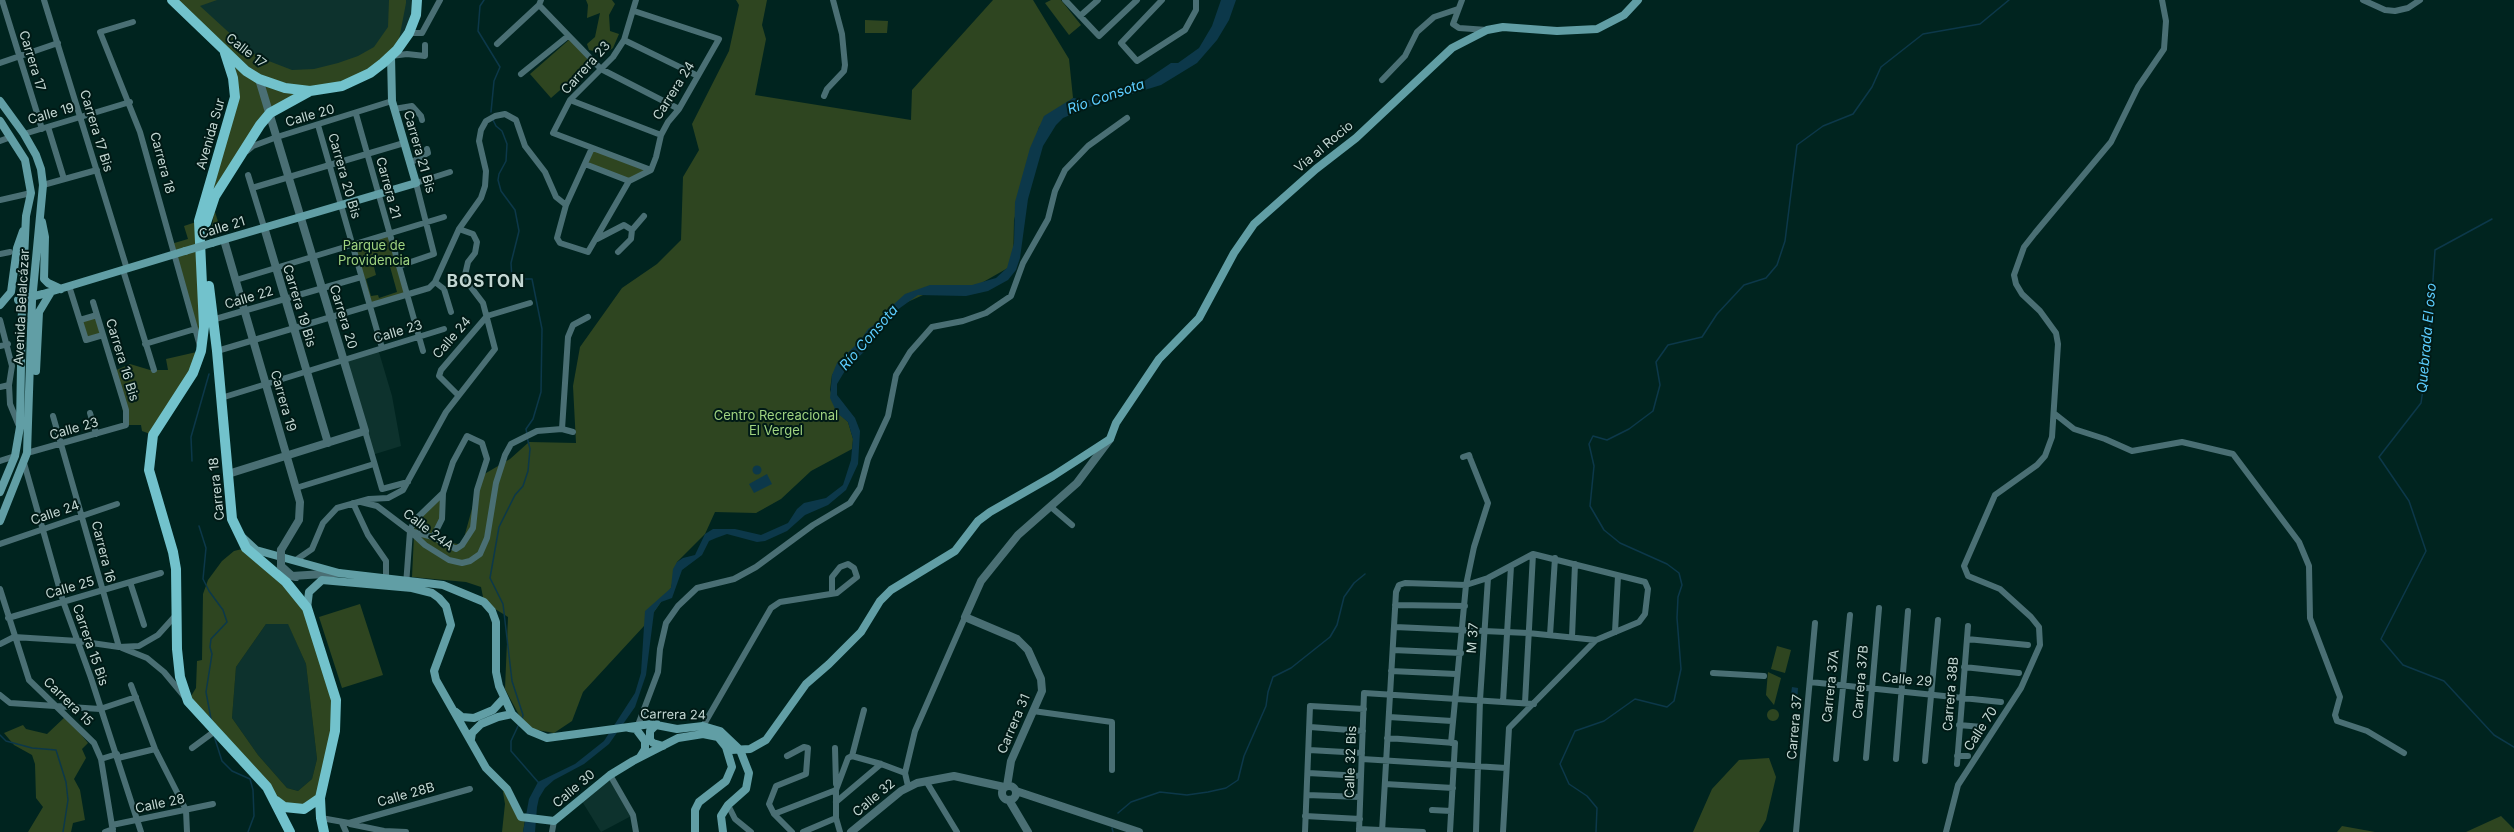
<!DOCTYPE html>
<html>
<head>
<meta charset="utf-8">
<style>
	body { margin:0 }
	canvas { display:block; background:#00241f }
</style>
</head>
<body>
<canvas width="2514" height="832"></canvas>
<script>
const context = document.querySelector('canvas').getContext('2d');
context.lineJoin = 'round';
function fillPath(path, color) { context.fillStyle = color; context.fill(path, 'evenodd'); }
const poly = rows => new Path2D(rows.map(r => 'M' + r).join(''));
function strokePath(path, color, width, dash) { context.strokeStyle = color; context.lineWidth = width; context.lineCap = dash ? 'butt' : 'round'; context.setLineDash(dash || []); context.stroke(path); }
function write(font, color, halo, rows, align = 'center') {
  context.font = font + ' Inter,sans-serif'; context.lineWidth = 4; context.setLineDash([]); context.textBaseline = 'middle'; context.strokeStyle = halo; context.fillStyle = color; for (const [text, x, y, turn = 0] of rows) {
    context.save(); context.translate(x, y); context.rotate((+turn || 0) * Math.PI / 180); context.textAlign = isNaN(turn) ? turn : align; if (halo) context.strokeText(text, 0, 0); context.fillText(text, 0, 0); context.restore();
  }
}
const built = poly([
	[172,0,417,0,409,33,310,91],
	[378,349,392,396,401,446,372,455,344,360],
	[288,623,306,664,317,759,312,779,298,791,287,788,258,755,232,718,236,667,266,624],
	[610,775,633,815,601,832,580,798]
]);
const green = poly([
	[172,0,217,0,200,6,248,50,261,58,292,70,314,69,338,63,358,56,374,47,388,27,389,0,406,0,406,3,397,50,383,63,270,113,211,199,234,106,225,53],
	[586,0,612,0,615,4,609,15,610,31,619,34,613,48,606,53,599,47,594,51,589,50,587,44,595,37,600,13,587,18,588,5],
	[736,0,767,0,762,25,766,39,755,95,911,120,912,90,993,0,1033,0,1069,59,1073,98,1039,127,1014,220,1013,265,971,289,934,290,890,310,832,375,830,390,838,413,848,422,853,439,852,449,811,471,781,499,756,513,715,512,705,534,677,562,671,588,644,626,583,692,572,721,554,733,526,728,505,689,508,617,484,602,481,587,466,582,412,577,414,535,462,545,481,476,510,459,529,442,576,443,573,386,580,347,622,288,657,264,681,240,683,177,699,150,692,124,729,51,739,5],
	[1051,0,1061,0,1081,25,1069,35,1045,3],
	[865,20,888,21,887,33,865,33],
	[570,39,591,63,551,98,530,74],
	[592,148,651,170,629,181,585,164],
	[215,212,221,231,211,233,214,213],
	[199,221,201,351,153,435,142,431,141,425,126,425,114,371,130,364,150,370,168,370,166,359,201,351,171,244,188,239,184,226],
	[389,235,407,295,370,306,352,246],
	[389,263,397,292,379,298,378,295,371,296,366,279,376,275,374,267],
	[97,315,103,335,86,340,80,320],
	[443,493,442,519,433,537,410,531,414,521],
	[246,548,301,601,334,694,335,731,313,805,284,807,188,701,196,688,197,661,202,660,203,594,208,580,222,561,234,551],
	[266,624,288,624,306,664,317,759,312,779,298,791,287,788,258,755,232,718,236,667],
	[360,604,383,675,342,688,319,617],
	[1777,646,1791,650,1785,673,1771,669],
	[1768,672,1781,678,1774,705,1766,695],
	'1767 715a6 6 0 1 1 12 0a6 6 0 1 1-12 0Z',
	[66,716,88,743,82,749,86,758,74,779,80,790,85,820,73,823,71,832,28,832,43,807,36,798,35,764,32,755,14,745,4,733,23,725,26,729,47,734],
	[1769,758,1776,777,1766,820,1759,832,1693,832,1712,789,1739,760],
	[502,786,525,820,523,832,502,832,505,804],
	[2501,816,2514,829,2514,832,2466,832],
	[2342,826,2375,832,2337,832]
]);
const water = poly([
	[1221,0,1236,0,1229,20,1217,40,1197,63,1161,85,1089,107,1063,118,1056,125,1043,146,1028,199,1020,258,1016,270,1008,280,988,291,966,296,918,295,886,318,868,348,846,369,837,384,837,395,855,418,860,431,858,464,846,490,828,505,805,515,787,531,765,541,757,542,727,534,716,538,709,541,702,555,682,570,672,598,661,602,654,612,646,675,635,707,609,744,584,764,554,780,545,788,539,798,537,807,535,832,523,832,529,799,538,782,575,764,604,741,635,693,641,673,645,611,671,588,673,569,677,562,683,558,695,555,705,534,713,529,735,529,761,535,788,523,797,509,804,503,826,498,843,485,851,460,853,439,848,422,837,413,830,398,832,375,837,363,860,341,868,329,880,321,884,313,905,294,930,285,972,285,996,278,1007,268,1014,243,1015,202,1030,148,1044,116,1073,98,1089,100,1137,86,1171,63,1178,63,1199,48,1212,26],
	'752.5 470a4.5 4.5 0 1 1 9 0a4.5 4.5 0 1 1-9 0Z',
	[767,474,772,484,754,493,749,484],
	[1792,687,1798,688,1797,705,1790,702]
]);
const stream = poly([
	[484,0,480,6,478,31,500,67,494,81,491,112],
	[493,120,496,126,502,131,507,144,506,161,499,174,498,180,501,191,515,210,519,231,511,263,512,279,532,279,542,329,541,392,533,419,526,429,527,434],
	[2492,219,2435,250,2428,355,2421,403,2379,457,2409,501,2426,551,2381,639,2403,665,2444,681,2494,735,2514,747],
	[192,461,191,437,209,374],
	[199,526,206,548,203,579,209,591,223,610,227,622,211,639,210,647,212,654,206,692,211,719],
	[522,719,523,715,512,681,503,604,490,578,499,527,515,495,523,486,528,471,530,449,527,437],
	[519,724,511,741,511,751,538,782],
	[0,735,6,741,32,748,56,750,66,782,68,800,63,832],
	[214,736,222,761,232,771,250,779,253,790,254,816,248,832],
	[1118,813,1131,802,1160,792,1187,795,1208,792,1226,788,1238,780,1244,756,1266,706,1268,692,1273,677,1291,668,1330,637,1337,625,1344,597,1354,583,1365,574],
	[1112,828,1113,832],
	[1596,832,1597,808,1587,796,1569,784,1560,764,1575,731,1604,721,1635,699,1667,707,1674,701,1681,669,1677,618,1678,597,1682,585,1679,573,1667,564,1620,543,1604,530,1590,506,1594,466,1589,444,1593,436,1607,440,1629,429,1653,411,1660,385,1656,362,1668,345,1702,337,1717,314,1744,285,1766,278,1777,265,1785,241,1797,145,1823,126,1853,114,1872,87,1881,67,1923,34,1980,24,2009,0]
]);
const minor = poly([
	[2,0,42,129],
	[44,0,127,269],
	[636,0,624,40,613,57,570,100,553,133,651,170],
	[1065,0,1099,36,1137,0],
	[1162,0,1121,43,1137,61,1185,30,1196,10,1196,0],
	[1462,0,1453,24,1459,28,1487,30],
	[2363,0,2385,10,2395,11,2408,8,2420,0],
	[539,5,601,69,679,109],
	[1080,16,1098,0],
	[133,22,100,32,140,132,200,346],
	[409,33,422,33,440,0],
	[624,40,698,76],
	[497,44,539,5,541,0],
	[391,56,407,54,425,56,425,45],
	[0,63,58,43],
	[521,74,568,36],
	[1382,80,1405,56,1417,32,1434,17,1458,9],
	[824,96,827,89,844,71,845,65,842,34,833,0],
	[570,100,661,135],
	[394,109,412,106,421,116,422,120],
	[356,114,423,351],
	[318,125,382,348],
	[48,127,64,179],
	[24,134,130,102],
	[0,141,11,137],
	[592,148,566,205,557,238,560,243,588,252,629,181,651,170,656,157,661,135,668,122,679,109,719,39,634,11],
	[247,151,253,146,277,137,392,101],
	[410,163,428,153,427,149],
	[585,164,629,181],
	[248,175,264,227],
	[43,185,97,170],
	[252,188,404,143],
	[0,200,31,193],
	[632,230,644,216],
	[597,239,624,225,632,230,631,239,618,252],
	[0,254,10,252],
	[399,266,434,254,416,183,450,172],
	[123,270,154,370],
	[236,280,444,217],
	[435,282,444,289,451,312],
	[69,286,86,340,103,335],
	[487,316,530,303],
	[0,320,12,366,9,385,10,404,19,426],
	[80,320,97,315],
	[212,320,361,277],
	[145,344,195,329],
	[0,346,8,344],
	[217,351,429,288,435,282,459,229],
	[0,387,9,385],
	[458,395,439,376,441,370,487,316],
	[221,398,444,329],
	[90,413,96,434],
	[2055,414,2074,429,2105,439,2132,451,2182,442,2233,454,2299,542,2309,566,2310,618,2340,697,2335,715,2337,721,2367,731,2404,753],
	[53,416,119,647],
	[562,429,568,337,573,325,588,317],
	[365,431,382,489,408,482],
	[27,453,126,425,126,410,93,302],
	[0,461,15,456],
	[24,463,63,601,91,678,141,832],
	[296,488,374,464],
	[361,502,377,506,410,531,425,545,449,560,462,563,470,561,480,554,487,538,496,483,505,455,511,444,537,431,562,429,573,432],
	[353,503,368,535,386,561,386,579,383,581],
	[1051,507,1072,525],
	[410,531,433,537,456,549,462,545,473,528,477,490,487,459,482,443,467,436,453,462,443,493,442,519,433,537],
	[0,544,117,504],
	[296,560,312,549,323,523,337,508,369,499,388,498,403,490,446,412,495,349,483,303,467,282,465,275,468,262,475,253,477,242,473,234,459,229,481,198,485,186,486,171,479,141,481,130,486,121,495,116,505,114,516,120,525,146,545,172,556,197,566,205],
	[130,582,144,625],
	[406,585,410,531,414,521,443,493],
	[0,589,29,680,94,743,101,759,113,832],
	[1395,605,1465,606],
	[8,618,161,573],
	[1395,627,1528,633,1596,640],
	[1615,632,1618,576],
	[1550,635,1555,558],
	[1572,637,1575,564],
	[1967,639,2028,645],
	[0,644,14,637,78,641,119,647,139,646,158,635,176,615],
	[122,648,147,658,164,672,184,696],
	[1393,650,1461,653],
	[1964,667,2019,673],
	[1391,671,1456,674],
	[1713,673,1764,676],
	[1810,682,2001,702],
	[131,685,155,749,186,810,187,832],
	[0,695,10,703,100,709,136,697],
	[1503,702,1511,566],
	[1525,703,1533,554],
	[1033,711,1112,722,1112,770],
	[1389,717,1452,721],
	[638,725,658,672,660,649,666,623,678,606,697,588,734,579,756,567,813,525,850,503,860,488,868,459,888,416,896,375,910,352,932,327,963,321,986,313,1011,296,1023,263,1048,219,1055,191,1065,170,1088,146,1127,118],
	[1959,725,1982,727],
	[703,726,771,608,780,602,837,593,857,577,854,568,848,564,840,567,832,577,832,593],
	[1310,727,1363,731],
	[1387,738,1455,743,1450,832],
	[1451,743,1466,585,1474,547,1488,503,1470,458,1469,455,1463,457],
	[192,748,215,731],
	[835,748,836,784],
	[1309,750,1362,753],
	[787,756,804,747,808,748,806,774,776,786,769,804,774,814,792,832],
	[852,756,864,710],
	[1957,756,1968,756],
	[118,758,155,749],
	[1866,758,1879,608],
	[101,759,117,754],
	[1362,759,1506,768],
	[1836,759,1850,615],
	[1896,759,1908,611],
	[1925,761,1938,620],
	[1957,764,1968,626],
	[1308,773,1361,776],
	[610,775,633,815,636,832],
	[926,781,957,832],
	[1385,784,1453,788],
	[908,786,905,773,915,731,965,617],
	[1307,795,1360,797],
	[836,802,881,764],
	[728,805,735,819,751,832],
	[1432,810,1451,811],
	[774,814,836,790],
	[1305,816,1360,819],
	[321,818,349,823,470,789],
	[342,823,346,832],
	[350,824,384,831,406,832],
	[112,825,213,804],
	[1359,829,1423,832],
	[105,832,113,829],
	[552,832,554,821],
	[803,832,836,818],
	[840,832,836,818,836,790,848,758,852,756,881,764,905,773],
	[1305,832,1310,706,1364,709],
	[1359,832,1364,693,1534,704],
	[1382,832,1396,592,1399,585,1405,583,1466,585,1488,578,1533,554,1645,582,1648,589,1645,614,1639,622,1596,640,1509,728,1503,832],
	[1476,832,1480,700,1488,578],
	[1796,832,1815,623],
	[1946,832,1958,785,2021,688,2040,645,2039,627,2031,617,2000,589,1968,576,1964,566,1995,495,2037,465,2045,456,2052,437,2058,344,2056,333,2040,311,2022,294,2016,284,2014,275,2024,247,2035,233,2111,142,2138,87,2164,49,2166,21,2162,0]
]);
const tertiary = poly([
	[264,227,328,443],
	[224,240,300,502,299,520,281,550],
	[228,474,365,431,259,79],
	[281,566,292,576,296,577],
	[292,576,339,573],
	[1007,786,1011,761,1042,691,1041,679,1028,650,1017,639,965,617,981,581,1018,535,1077,483,1110,439],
	'1002 793a7 7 0 1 1 14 0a7 7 0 1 1-14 0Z',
	[1016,791,1139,832],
	[1009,800,1028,832],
	[851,832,901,791,917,783,954,776,1004,787]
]);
const secondary = poly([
	[0,101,24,134,36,155,41,169,43,185,32,301,27,453,0,521],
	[0,121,25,160,31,193,26,216,22,303,20,427,15,456,0,492],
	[42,222,45,237,44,279,48,283,61,289],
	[212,243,416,183,392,101,391,56],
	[43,294,185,251],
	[0,305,11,292,17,248,23,231],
	[36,371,39,312,51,292],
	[242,537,256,550,339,573,443,585,484,602,492,611,496,622,496,672,499,686,512,714,530,731,547,738,651,724,677,729,703,726,720,731,740,750,749,773,746,789,728,805,721,816,723,832],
	[307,608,309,592,322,580,412,588,432,593,439,598,446,606,451,625,434,671,436,680,486,768,507,789,521,817,554,821,610,775,633,761,678,738,703,734,718,737,726,747,732,767,726,781,699,802,695,810,695,832],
	[456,712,462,717,474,718,493,710,504,698],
	[657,724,650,731,650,740,653,743,663,746],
	[629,728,636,729,645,741,645,749,640,757],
	[471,739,472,733,481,724,498,717,512,714],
	[726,747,731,750,750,749,766,740,806,684,829,664,861,632,880,601,891,590,955,551,978,521,990,512,1053,476,1110,439,1116,423,1159,359,1199,318,1234,253,1254,224,1316,169,1356,138,1452,48,1487,30,1503,27,1557,31,1597,29,1624,15,1638,0]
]);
const primary = poly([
	[172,0,246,71,259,79,285,88,310,91,342,86,370,73,383,63,397,50,409,33,416,15,417,0],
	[225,53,233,78,235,97,199,221,204,327,201,351,193,373,153,435,149,470,173,552,176,569,177,649,180,677,188,701,267,787,290,832],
	[206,223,215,196,260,125,270,113,310,91],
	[209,286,217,351,232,519,246,548,286,582,307,608,336,700,335,731,320,798,321,818,324,832],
	[276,801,284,807,304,809,320,798]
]);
const tertiaryBridge = poly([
	[281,566,281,550]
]);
const secondaryBridge = poly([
	[185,251,212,243],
	[18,300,43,294]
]);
const streetNames = [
	["Calle 17",246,51,38],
	["Carrera 17",32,61,73],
	["Carrera 23",586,68,-48],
	["Carrera 24",674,91,-58],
	["Calle 19",51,114,-16],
	["Calle 20",310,116,-16],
	["Carrera 17 Bis",96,131,73],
	["Avenida Sur",211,134,-74],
	["Via al Rocio",1324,147,-40],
	["Carrera 21 Bis",419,152,74],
	["Carrera 18",162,163,75],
	["Carrera 20 Bis",344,176,74],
	["Carrera 21",388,188,75],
	["Calle 21",222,228,-17],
	["Calle 22",249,298,-17],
	["Carrera 19 Bis",299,306,73],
	["Avenida Belalcázar",22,307,-87],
	["Carrera 20",343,317,73],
	["Calle 23",398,332,-17],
	["Calle 24",452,338,-49],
	["Carrera 16 Bis",122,360,73],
	["Carrera 19",283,401,74],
	["Calle 23",74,429,-16],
	["Carrera 18",217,489,-96],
	["Calle 24",55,513,-19],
	["Calle 24A",428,530,37],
	["Carrera 16",103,552,76],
	["Calle 25",70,588,-16],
	["M 37",1473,638,-86],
	["Carrera 15 Bis",90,645,71],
	["Calle 29",1907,680,5],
	["Carrera 37B",1861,682,-85],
	["Carrera 37A",1831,686,-84],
	["Carrera 38B",1951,694,-85],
	["Carrera 15",68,702,44],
	["Carrera 24",673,715,1],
	["Carrera 31",1014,724,-67],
	["Carrera 37",1795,727,-85],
	["Calle 70",1981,729,-57],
	["Calle 32 Bis",1351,762,-88],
	["Calle 30",574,789,-40],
	["Calle 28B",406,795,-16],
	["Calle 32",874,798,-40],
	["Calle 28",160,804,-12]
];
const parkNames = [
	["Parque de",374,246],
	["Providencia",374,261],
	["Centro Recreacional",776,416],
	["El Vergel",776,431]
];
const waterNames = [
	["Río Consota",1106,97,-19],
	["Río Consota",869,338,-49],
	["Quebrada El oso",2427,338,-85]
];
const districtNames = [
	["BOSTON",486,282]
];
fillPath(built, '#0d322d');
fillPath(green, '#2e4520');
fillPath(water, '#0c384a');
strokePath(stream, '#0c384a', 1.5);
strokePath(minor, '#4a6f74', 6);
strokePath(tertiary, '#4a6f74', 8);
strokePath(secondary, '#619ea5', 8);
strokePath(primary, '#72c2cc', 10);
strokePath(tertiaryBridge, '#4a6f74', 8);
strokePath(secondaryBridge, '#619ea5', 8);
write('13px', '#c3d7d3', '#001a16', streetNames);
write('13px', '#9fd380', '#001a16', parkNames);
write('italic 14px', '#5ccdff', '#001a16', waterNames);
context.letterSpacing = '1px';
write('bold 17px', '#c3d7d3', '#001a16', districtNames);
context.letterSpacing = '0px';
</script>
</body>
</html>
